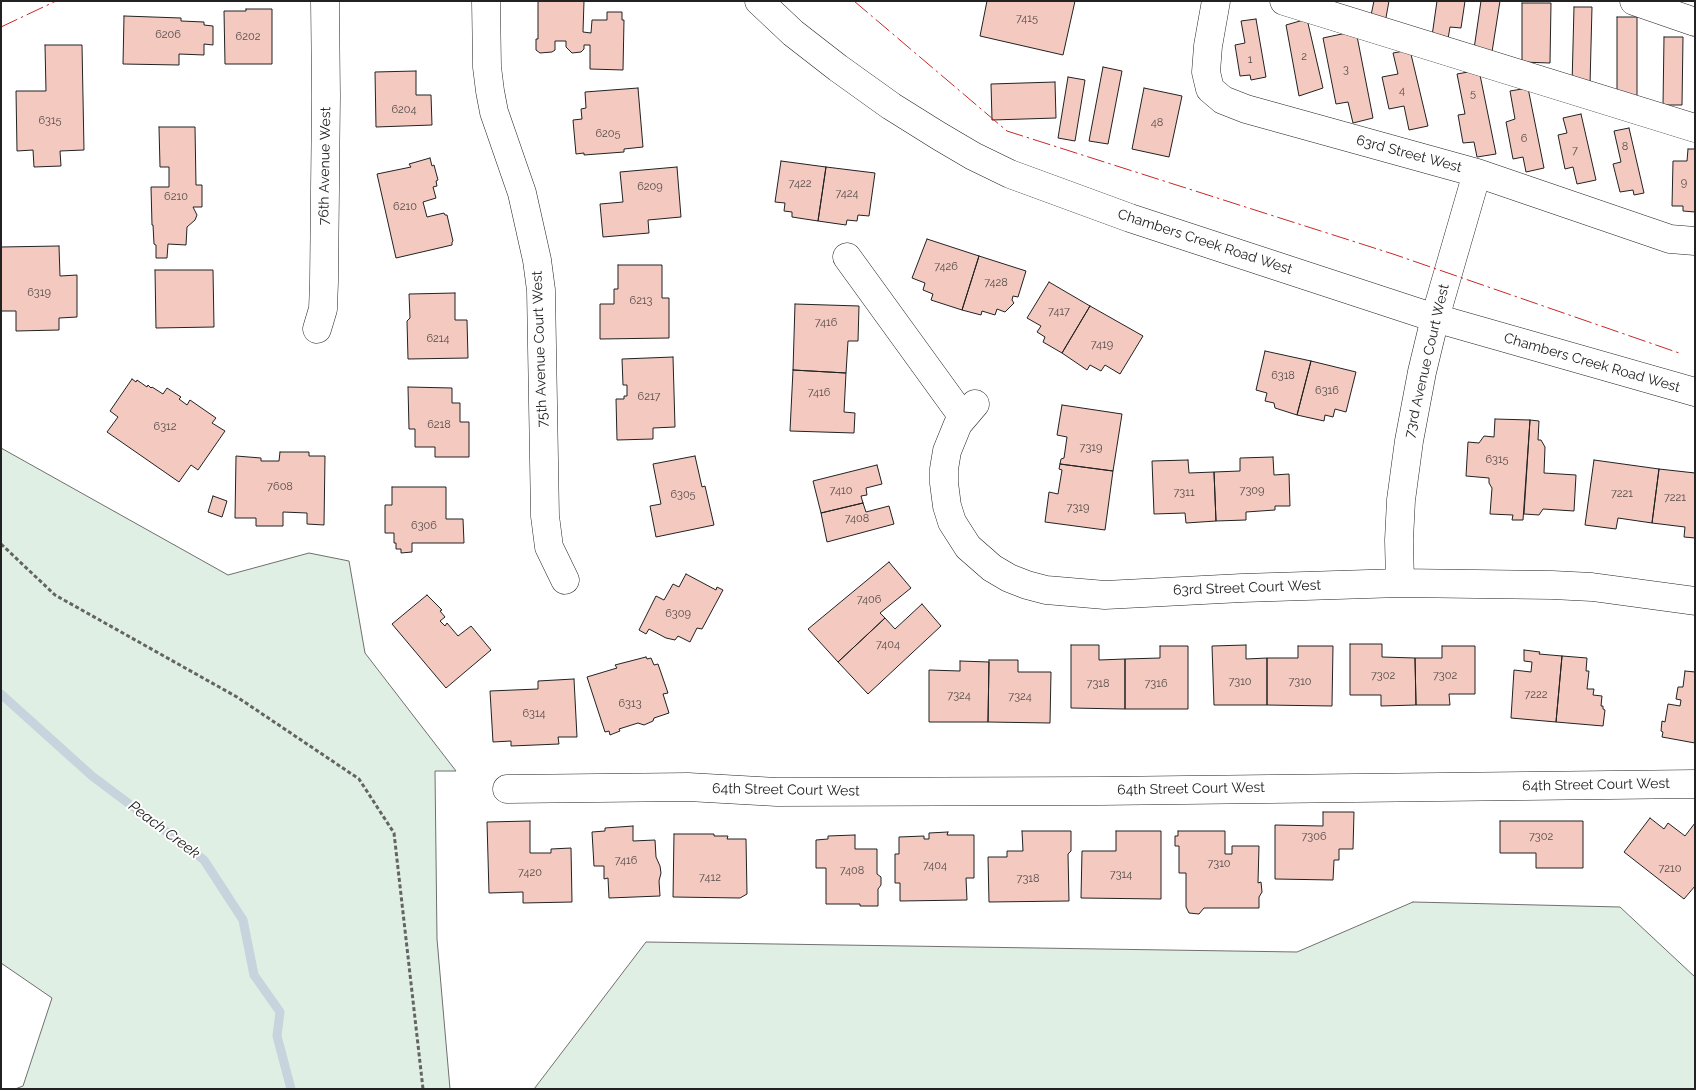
<!DOCTYPE html>
<html>
<head>
<meta charset="utf-8">
<style>
	body { margin:0 }
	#map { position:relative; width:1696px; height:1090px; overflow:hidden; background:#fff; font-family:Raleway,sans-serif }
	canvas { display:block }
	.frame { position:absolute; inset:0; border:2px solid #222; pointer-events:none }
</style>
</head>
<body>
<div id="map">
<canvas width="1696" height="1090"></canvas>
<div class="frame"></div>
</div>
<script>
const context = document.querySelector('canvas').getContext('2d');
context.lineJoin = 'round';
function fillPath(path, color) { context.fillStyle = color; context.fill(path, 'evenodd'); }
const poly = rows => new Path2D(rows.map(r => 'M' + r).join(''));
function strokePath(path, color, width, dash) { context.strokeStyle = color; context.lineWidth = width; context.lineCap = dash ? 'butt' : 'round'; context.setLineDash(dash || []); context.stroke(path); }
function write(font, color, halo, rows, align = 'center') {
  context.font = font + ' Raleway,sans-serif'; context.lineWidth = 4; context.setLineDash([]); context.textBaseline = 'middle'; context.strokeStyle = halo; context.fillStyle = color; for (const [text, x, y, turn = 0] of rows) {
    context.save(); context.translate(x, y); context.rotate((+turn || 0) * Math.PI / 180); context.textAlign = isNaN(turn) ? turn : align; if (halo) context.strokeText(text, 0, 0); context.fillText(text, 0, 0); context.restore();
  }
}
const green = poly([
	[1,448,228,575,309,553,349,561,365,653,456,771,435,771,437,939,450,1089,15,1089,23,1086,52,998,1,963,1,448],
	[1413,902,1620,907,1695,977,1695,1089,534,1089,646,942,1297,952,1413,902]
]);
const stream = poly([
	[1,694,92,776,204,860,243,920,254,975,280,1012,277,1036,291,1089]
]);
const building = poly([
	[538,1,584,1,583,32,591,33,592,20,607,20,607,12,622,12,622,20,624,20,623,70,590,69,590,45,584,45,584,49,581,52,572,53,566,47,566,41,555,41,555,50,552,52,540,53,536,50,536,39,538,39,538,1],
	[987,1,1075,1,1063,55,980,36,987,1],
	[1374,1,1389,1,1385,23,1370,20,1374,1],
	[1437,1,1465,1,1461,28,1450,27,1448,39,1432,36,1437,1],
	[1481,1,1500,1,1492,52,1474,49,1481,1],
	[1522,3,1551,3,1550,63,1522,62,1522,3],
	[1574,7,1592,7,1590,85,1572,85,1574,7],
	[246,9,272,9,272,64,225,64,224,11,246,11,246,9],
	[124,16,181,18,181,21,204,22,204,25,213,26,213,45,204,44,204,55,179,54,179,65,123,64,124,16],
	[1617,17,1637,17,1637,102,1617,102,1617,17],
	[1256,19,1266,77,1251,80,1250,75,1240,76,1235,45,1245,43,1241,21,1256,19],
	[1307,19,1323,88,1299,96,1286,25,1307,19],
	[1356,31,1373,118,1353,123,1348,102,1336,104,1323,38,1356,31],
	[1664,37,1683,37,1682,105,1663,105,1664,37],
	[45,45,82,45,84,150,60,151,61,166,34,167,33,150,17,151,16,91,46,91,45,45],
	[1410,50,1428,126,1409,130,1404,106,1389,109,1382,77,1398,74,1393,53,1410,50],
	[1103,67,1122,71,1108,144,1089,141,1103,67],
	[1479,70,1496,154,1477,157,1474,142,1463,143,1458,115,1465,114,1457,74,1479,70],
	[416,71,416,95,431,95,432,125,376,127,375,72,416,71],
	[1068,77,1085,80,1075,141,1058,138,1068,77],
	[1055,82,1056,118,992,120,991,84,1055,82],
	[638,88,643,147,624,149,624,152,584,155,584,153,576,154,573,120,582,119,581,109,586,108,585,92,638,88],
	[1144,88,1182,96,1169,157,1132,149,1144,88],
	[1528,88,1544,168,1526,172,1523,157,1513,159,1506,122,1515,119,1510,91,1528,88],
	[1581,114,1596,180,1577,184,1573,167,1565,169,1558,135,1567,133,1563,118,1581,114],
	[159,127,195,127,196,185,202,185,202,207,193,207,197,215,195,220,187,227,186,245,168,244,167,258,156,258,156,245,154,244,153,225,152,225,151,187,169,187,169,167,160,167,159,127],
	[1629,128,1644,193,1634,195,1633,190,1620,192,1613,164,1621,162,1614,131,1629,128],
	[1688,149,1695,149,1695,212,1683,211,1683,206,1672,206,1673,161,1687,161,1688,149],
	[430,158,432,166,434,165,438,180,436,181,437,186,433,187,436,198,423,202,427,217,444,213,445,215,447,215,453,241,452,242,452,245,396,258,377,174,411,167,409,164,430,158],
	[781,161,826,167,818,221,792,217,792,212,784,211,785,203,775,202,781,161],
	[677,167,681,217,648,220,649,233,603,237,600,204,623,202,620,172,677,167],
	[826,167,875,173,869,216,858,215,857,221,847,220,846,225,818,221,826,167],
	[927,239,979,256,962,310,931,300,933,294,923,290,925,283,912,278,927,239],
	[59,246,60,276,77,275,77,317,59,318,59,330,16,331,16,311,1,311,1,247,59,246],
	[979,256,1026,271,1018,297,1013,296,1012,300,1014,303,1005,312,997,309,995,315,982,311,981,315,962,310,979,256],
	[618,265,662,265,662,298,669,298,669,338,600,339,600,304,614,304,614,289,618,289,618,265],
	[155,270,213,270,214,327,156,328,155,270],
	[1049,282,1090,306,1062,353,1043,342,1045,337,1037,332,1041,326,1027,318,1049,282],
	[455,293,455,320,467,320,468,358,408,359,407,321,410,318,409,294,455,293],
	[795,304,859,306,858,341,848,341,846,373,793,370,795,304],
	[1090,306,1143,336,1120,374,1105,365,1101,371,1090,365,1087,370,1062,353,1090,306],
	[1265,351,1311,361,1297,415,1275,408,1274,403,1265,401,1267,393,1256,390,1265,351],
	[673,357,675,427,653,428,653,439,617,440,616,399,624,399,624,396,627,396,627,385,623,385,622,359,673,357],
	[1311,361,1356,372,1346,412,1335,409,1333,417,1325,415,1324,421,1297,415,1311,361],
	[793,370,846,373,844,412,855,413,854,433,790,431,793,370],
	[132,379,136,382,137,380,147,387,148,385,151,388,152,387,163,394,167,388,181,397,179,399,187,405,190,400,216,418,212,423,225,431,198,470,191,465,179,482,107,432,118,417,110,411,132,379],
	[408,387,452,388,452,403,460,403,460,422,469,422,469,457,435,457,435,447,415,447,415,429,409,429,408,387],
	[1062,405,1122,414,1113,471,1060,464,1061,459,1064,458,1067,437,1057,435,1062,405],
	[1495,419,1530,420,1523,520,1512,520,1513,515,1490,514,1492,488,1489,483,1489,478,1466,476,1468,442,1479,443,1484,436,1494,437,1495,419],
	[1530,420,1539,421,1538,440,1541,440,1545,447,1544,473,1576,475,1574,511,1543,509,1539,515,1524,514,1530,420],
	[280,452,309,452,309,456,325,456,324,525,307,524,307,513,283,512,283,526,256,526,256,518,235,518,236,456,261,458,261,461,279,461,280,452],
	[695,456,702,487,705,486,714,525,656,537,650,506,661,504,653,464,695,456],
	[1273,457,1274,475,1289,474,1290,506,1275,506,1275,510,1246,512,1246,520,1216,521,1214,472,1240,471,1240,458,1273,457],
	[1188,460,1189,473,1214,472,1216,521,1186,523,1185,513,1154,514,1152,461,1188,460],
	[1594,460,1659,469,1652,523,1618,518,1616,529,1585,525,1594,460],
	[1060,464,1113,471,1105,530,1045,522,1049,492,1058,494,1062,470,1059,469,1060,464],
	[877,465,882,484,866,488,867,495,861,496,863,503,821,513,813,481,877,465],
	[1659,469,1695,473,1695,538,1684,537,1685,527,1652,523,1659,469],
	[392,487,446,487,446,519,463,519,464,543,412,543,412,552,401,553,401,549,396,549,396,543,394,543,394,533,385,533,385,505,392,505,392,487],
	[213,496,227,501,222,517,208,512,213,496],
	[863,503,866,512,889,506,894,524,827,542,821,513,863,503],
	[889,562,911,588,880,613,885,618,838,662,808,629,889,562],
	[686,574,716,590,717,587,723,590,702,629,697,628,690,642,678,636,675,640,666,638,649,629,646,634,639,630,656,596,664,600,673,584,679,587,686,574],
	[427,595,442,610,440,611,445,617,440,621,445,626,447,623,458,636,471,626,491,650,446,688,392,624,427,595],
	[922,604,941,626,868,694,838,662,885,618,895,629,922,604],
	[1350,644,1382,644,1382,657,1415,658,1416,705,1381,706,1381,695,1350,695,1350,644],
	[1071,645,1099,645,1099,660,1125,659,1125,709,1071,708,1071,645],
	[1246,645,1246,659,1267,658,1267,705,1214,705,1212,646,1246,645],
	[1160,646,1188,646,1188,709,1125,709,1125,659,1160,658,1160,646],
	[1298,646,1333,646,1332,706,1267,705,1267,658,1298,658,1298,646],
	[1442,646,1475,646,1475,694,1449,694,1450,705,1416,705,1415,658,1442,658,1442,646],
	[1524,650,1540,652,1539,654,1562,656,1556,722,1511,718,1514,670,1531,672,1532,662,1524,661,1524,650],
	[1562,656,1587,658,1586,671,1589,671,1587,689,1594,689,1593,695,1602,696,1601,706,1603,706,1603,709,1605,710,1603,726,1556,722,1562,656],
	[646,657,647,659,651,658,654,665,658,664,668,693,663,694,669,713,654,718,653,721,644,725,638,723,619,729,620,731,610,735,609,731,605,732,587,677,617,668,615,665,646,657],
	[989,660,1018,660,1018,672,1051,672,1050,723,988,722,989,660],
	[960,661,989,662,988,722,929,722,929,670,960,671,960,661],
	[1685,671,1695,672,1695,743,1662,737,1663,732,1661,731,1662,721,1665,722,1668,704,1680,706,1681,700,1676,699,1678,687,1683,687,1685,671],
	[574,679,577,737,558,737,559,744,511,746,511,741,493,742,490,691,538,689,538,681,574,679],
	[1323,812,1354,812,1353,849,1339,849,1339,860,1334,860,1333,880,1275,879,1275,825,1323,826,1323,812],
	[1650,818,1664,829,1668,823,1685,836,1695,823,1695,886,1684,899,1624,852,1650,818],
	[530,821,530,853,551,853,551,849,571,848,572,902,523,903,523,892,489,893,487,822,530,821],
	[1500,821,1583,821,1583,868,1536,868,1536,853,1500,853,1500,821],
	[633,826,633,841,655,840,656,857,660,866,661,873,659,881,660,896,609,898,608,878,604,879,604,866,594,866,592,832,605,831,605,828,633,826],
	[1022,831,1071,831,1071,851,1068,854,1069,901,989,902,988,857,1007,857,1007,851,1023,851,1022,831],
	[1116,831,1161,831,1161,899,1081,898,1082,851,1116,851,1116,831],
	[1178,831,1225,831,1225,854,1232,854,1232,846,1259,846,1258,883,1261,882,1262,892,1259,897,1259,908,1204,908,1199,914,1189,913,1186,907,1186,873,1179,873,1179,846,1175,846,1175,836,1178,836,1178,831],
	[948,832,947,835,974,835,974,878,966,878,967,900,900,901,900,883,895,883,895,854,899,854,899,837,924,836,924,839,929,839,929,833,948,832],
	[674,834,714,834,714,836,728,836,727,839,746,839,747,894,740,898,673,897,674,834],
	[855,835,855,849,877,849,877,874,881,877,881,885,878,889,878,906,860,906,860,904,826,904,826,868,816,868,816,840,828,839,828,836,855,835]
]);
const path = poly([
	[1,544,55,595,237,697,359,779,394,833,423,1089]
]);
const minor = poly([
	[486,1,487,67,490,91,494,112,522,193,537,260,541,290,545,516,549,547,565,580],
	[759,1,793,33,838,68,891,106,939,136,973,156,1010,174,1130,218,1435,318,1695,392],
	[1216,1,1208,46,1206,72,1210,89,1223,100,1246,109,1477,173,1670,239,1695,241],
	[1284,1,1695,128],
	[1634,1,1695,22],
	[847,257,963,417],
	[317,329,323,309,324,282,326,96,325,1],
	[975,404,958,424,947,451,944,469,944,483,947,506,952,522,968,547,992,568,1009,578,1027,585,1046,590,1105,595,1242,588,1400,583,1552,585,1592,587,1695,601],
	[1400,583,1399,540,1401,500,1409,441,1422,372,1435,318,1477,173],
	[507,789,688,787,777,792,1100,791,1695,784]
]);
const power = poly([
	[854,1,1007,131,1393,254,1682,354],
	[1,27,56,1]
]);
const numberNames = [
	["7415",1027,19],
	["6206",168,35],
	["6202",248,37],
	["2",1304,57],
	["1",1250,60],
	["3",1346,70],
	["4",1402,91],
	["5",1473,94],
	["6204",404,110],
	["6315",50,121],
	["48",1157,123],
	["6205",608,134],
	["6",1524,139],
	["8",1625,147],
	["7",1575,151],
	["9",1684,183],
	["7422",800,184],
	["6209",650,187],
	["7424",847,194],
	["6210",176,197],
	["6210",405,207],
	["7426",946,267],
	["7428",996,283],
	["6319",39,293],
	["6213",641,301],
	["7417",1059,312],
	["7416",826,323],
	["6214",438,339],
	["7419",1102,345],
	["6318",1283,376],
	["6316",1327,391],
	["7416",819,393],
	["6217",649,397],
	["6218",439,425],
	["6312",165,427],
	["7319",1091,448],
	["6315",1497,460],
	["7608",280,487],
	["7410",841,491],
	["7309",1252,491],
	["7311",1184,493],
	["7221",1622,494],
	["6305",683,495],
	["7221",1675,498],
	["7319",1078,508],
	["7408",857,519],
	["6306",424,526],
	["7406",869,600],
	["6309",678,614],
	["7404",888,645],
	["7302",1383,676],
	["7302",1445,676],
	["7310",1240,682],
	["7310",1300,682],
	["7318",1098,684],
	["7316",1156,684],
	["7222",1536,695],
	["7324",959,696],
	["7324",1020,697],
	["6313",630,704],
	["6314",534,714],
	["7306",1314,837],
	["7302",1541,837],
	["7416",626,861],
	["7310",1219,864],
	["7404",935,866],
	["7210",1670,869],
	["7408",852,871],
	["7420",530,873],
	["7314",1121,875],
	["7412",710,878],
	["7318",1028,879]
];
const streetNames = [
	["63rd Street West",1409,154,15],
	["76th Avenue West",325,166,-89],
	["Chambers Creek Road West",1205,242,18],
	["75th Avenue Court West",540,349,-92],
	["73rd Avenue Court West",1427,361,-77],
	["Chambers Creek Road West",1592,363,16],
	["63rd Street Court West",1247,588,-2],
	["64th Street Court West",1596,785,-1],
	["64th Street Court West",1191,789,-1],
	["64th Street Court West",786,790,1]
];
const waterNames = [
	["Peach Creek",164,830,37]
];
fillPath(green, '#e0efe3');
strokePath(green, '#6f6f6f', 1);
strokePath(stream, '#c7d3dd', 9);
fillPath(building, '#f3c9c0');
strokePath(building, '#222', 1);
strokePath(minor, '#222', 29);
strokePath(path, '#646464', 3, [4, 2.5]);
strokePath(minor, '#fff', 28);
strokePath(power, '#c62828', 1, [18, 4, 2.5, 4]);
write('11px', '#564c4a', null, numberNames);
write('14px', '#222', '#fff', streetNames);
write('italic 15px', '#222', '#fff', waterNames);
</script>
</body>
</html>
